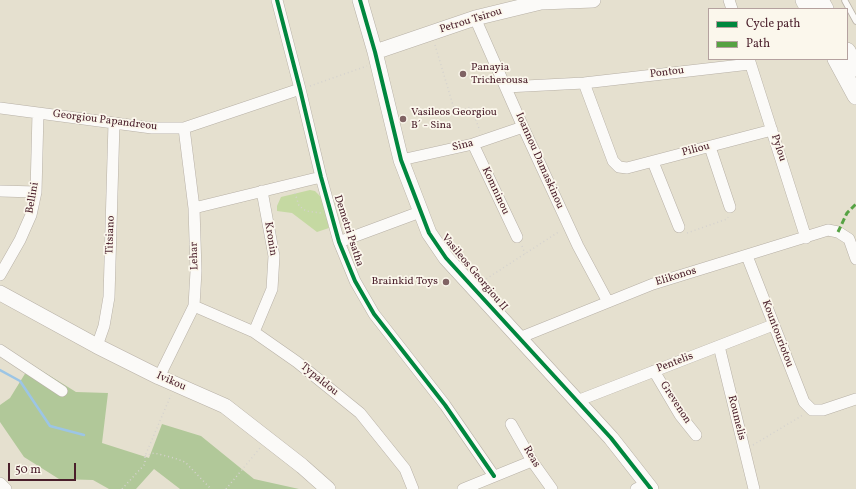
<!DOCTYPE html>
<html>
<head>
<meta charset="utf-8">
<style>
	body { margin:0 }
	#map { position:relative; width:856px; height:489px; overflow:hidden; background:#e5e0cf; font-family:Vollkorn,serif }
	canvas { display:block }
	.legend { position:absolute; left:708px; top:8px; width:140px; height:52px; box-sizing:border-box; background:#fbf7ec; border:1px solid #b4a19f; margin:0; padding:5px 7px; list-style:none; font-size:12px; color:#4a1f2b }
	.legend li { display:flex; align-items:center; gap:8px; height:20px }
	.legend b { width:20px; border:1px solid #b4a19f }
	.scale { position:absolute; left:8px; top:463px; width:68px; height:18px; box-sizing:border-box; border:2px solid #4a1f2b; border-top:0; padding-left:5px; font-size:12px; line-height:14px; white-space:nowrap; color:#4a1f2b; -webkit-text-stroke:3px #fbf7ec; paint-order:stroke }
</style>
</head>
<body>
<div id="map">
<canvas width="856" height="489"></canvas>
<ul class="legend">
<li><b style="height:5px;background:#00873e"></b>Cycle path</li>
<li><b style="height:5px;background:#56a243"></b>Path</li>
</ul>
<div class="scale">50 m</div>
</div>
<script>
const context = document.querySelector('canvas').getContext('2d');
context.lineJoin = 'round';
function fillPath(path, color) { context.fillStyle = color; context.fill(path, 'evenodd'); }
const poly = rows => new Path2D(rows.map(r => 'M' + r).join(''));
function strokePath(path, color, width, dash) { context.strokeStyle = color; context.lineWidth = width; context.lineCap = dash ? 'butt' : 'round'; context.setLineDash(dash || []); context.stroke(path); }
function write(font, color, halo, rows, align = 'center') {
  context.font = font + ' Vollkorn,serif'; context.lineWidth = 3.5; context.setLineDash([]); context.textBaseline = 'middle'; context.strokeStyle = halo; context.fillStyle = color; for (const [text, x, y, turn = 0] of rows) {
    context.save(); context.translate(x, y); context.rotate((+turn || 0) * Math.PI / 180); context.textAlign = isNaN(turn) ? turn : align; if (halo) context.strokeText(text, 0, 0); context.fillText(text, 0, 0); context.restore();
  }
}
const green = poly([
	[310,190,315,191,322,198,329,228,317,232,292,213,277,211,277,206,281,197]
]);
const forest = poly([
	[31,364,76,392,108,393,102,443,149,458,162,424,201,436,254,479,299,489,180,489,154,469,136,489,109,489,93,480,59,479,24,457,0,422,0,405,10,398]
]);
const stream = poly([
	[0,370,20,381,50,426,84,435]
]);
const path = poly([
	[435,45,455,112,471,107,480,131],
	[310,86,367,66],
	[295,193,299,206,306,211,321,213],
	[687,233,727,219,728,217],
	[522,246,525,254],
	[483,281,560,231],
	[753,445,803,415],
	[145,456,154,453,174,458,185,462,211,489],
	[122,489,145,464,145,456,171,395],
	[226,489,260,448]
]);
const lane = poly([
	[845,1,856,21]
]);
const street = poly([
	[277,0,300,89,321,177,339,242,355,281,374,314,445,405,494,476],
	[729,0,732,9],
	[475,18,523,127,578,246,608,302],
	[749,59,806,238],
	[584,83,613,161,619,167,627,168,772,130],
	[506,87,584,83,750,64],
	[0,108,152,128,184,128,300,89],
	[473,144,517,237],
	[710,147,730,207],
	[401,160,473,144,523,127],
	[653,162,679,227],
	[0,191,36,192],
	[194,208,321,177],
	[339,242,420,212],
	[747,256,804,402,812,410,823,410,856,399],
	[0,275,20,240,31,215,36,192,38,113],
	[194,306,254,332,297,362,360,413,405,469,413,489],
	[254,332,272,289,274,256,262,191],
	[519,338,653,284,828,230,838,232,849,239,856,259],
	[97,346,104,326,109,297,114,123],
	[719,346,754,489],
	[0,350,62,391],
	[654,371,680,415,696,435],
	[159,377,194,306,196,271,194,208,184,128],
	[577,401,773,325],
	[511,424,532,461,552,489],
	[0,483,6,489],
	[463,489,532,461],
	[636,489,647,484]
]);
const secondary = poly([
	[360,0,375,52,401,160,429,233,446,258,611,438,651,489],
	[375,52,475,18,541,2,593,0],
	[0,293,97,346,159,377,225,406,302,466,328,489]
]);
const primary = poly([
	[804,0,809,9],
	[820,0,825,9],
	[847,51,856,68],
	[836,59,856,96]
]);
const quiet = poly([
	[838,232,847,213,856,204]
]);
const cycleway = poly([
	[277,0,300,89,321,177,339,242,355,281,374,314,445,405,494,476],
	[360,0,375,52,401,160,429,233,446,258,611,438,651,489]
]);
const markers = [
	[463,74,4,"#806364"],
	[403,119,4,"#806364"],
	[446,282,4,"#806364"]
];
const streetNames = [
	["Petrou Tsirou",471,21,-17],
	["Pontou",667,73,-7],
	["Georgiou Papandreou",105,121,7],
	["Sina",463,146,-14],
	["Pylou",778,148,72],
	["Piliou",696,150,-15],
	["Ioannou Damaskinou",539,161,66],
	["Komninou",495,191,65],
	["Bellini",33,198,-80],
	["Demetri Psatha",348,231,72],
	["Titsiano",111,235,-88],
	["Kronin",270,239,81],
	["Lehar",195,256,-92],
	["Vasileos Georgiou II",474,273,50],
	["Elikonos",676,277,-17],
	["Kountouriotou",777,334,69],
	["Pentelis",675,363,-21],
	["Typaldou",319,380,39],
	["Ivikou",171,382,24],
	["Grevenon",675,403,57],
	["Roumelis",736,418,76],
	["Reas",531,457,59]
];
const poiNames = [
	["Panayia",471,68],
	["Tricherousa",471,81],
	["Vasileos Georgiou",411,113],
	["B´ - Sina",411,126],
	["Brainkid Toys",438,282,"right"]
];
fillPath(green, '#c5d9a2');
fillPath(forest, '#b1c899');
strokePath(stream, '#9cc5e5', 2.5);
strokePath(lane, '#b7b0a6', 7);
strokePath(street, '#b7b0a6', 12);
strokePath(secondary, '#b7b0a6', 16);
strokePath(primary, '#b7b0a6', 18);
strokePath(path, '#d5d2ce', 1.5, [1, 3]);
strokePath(lane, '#fbfaf8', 5.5);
strokePath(street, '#fbfaf8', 11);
strokePath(secondary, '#fbfaf8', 15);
strokePath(primary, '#fbfaf8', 17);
strokePath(quiet, '#56a243', 3, [6, 3]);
strokePath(cycleway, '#00873e', 4);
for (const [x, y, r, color] of markers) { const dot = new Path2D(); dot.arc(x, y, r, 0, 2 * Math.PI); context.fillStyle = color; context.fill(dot); strokePath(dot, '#fbf7ec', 1.5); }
write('11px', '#4a1f2b', '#fbf7ec', streetNames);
write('11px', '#4a1f2b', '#fbf7ec', poiNames, 'left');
</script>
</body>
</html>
